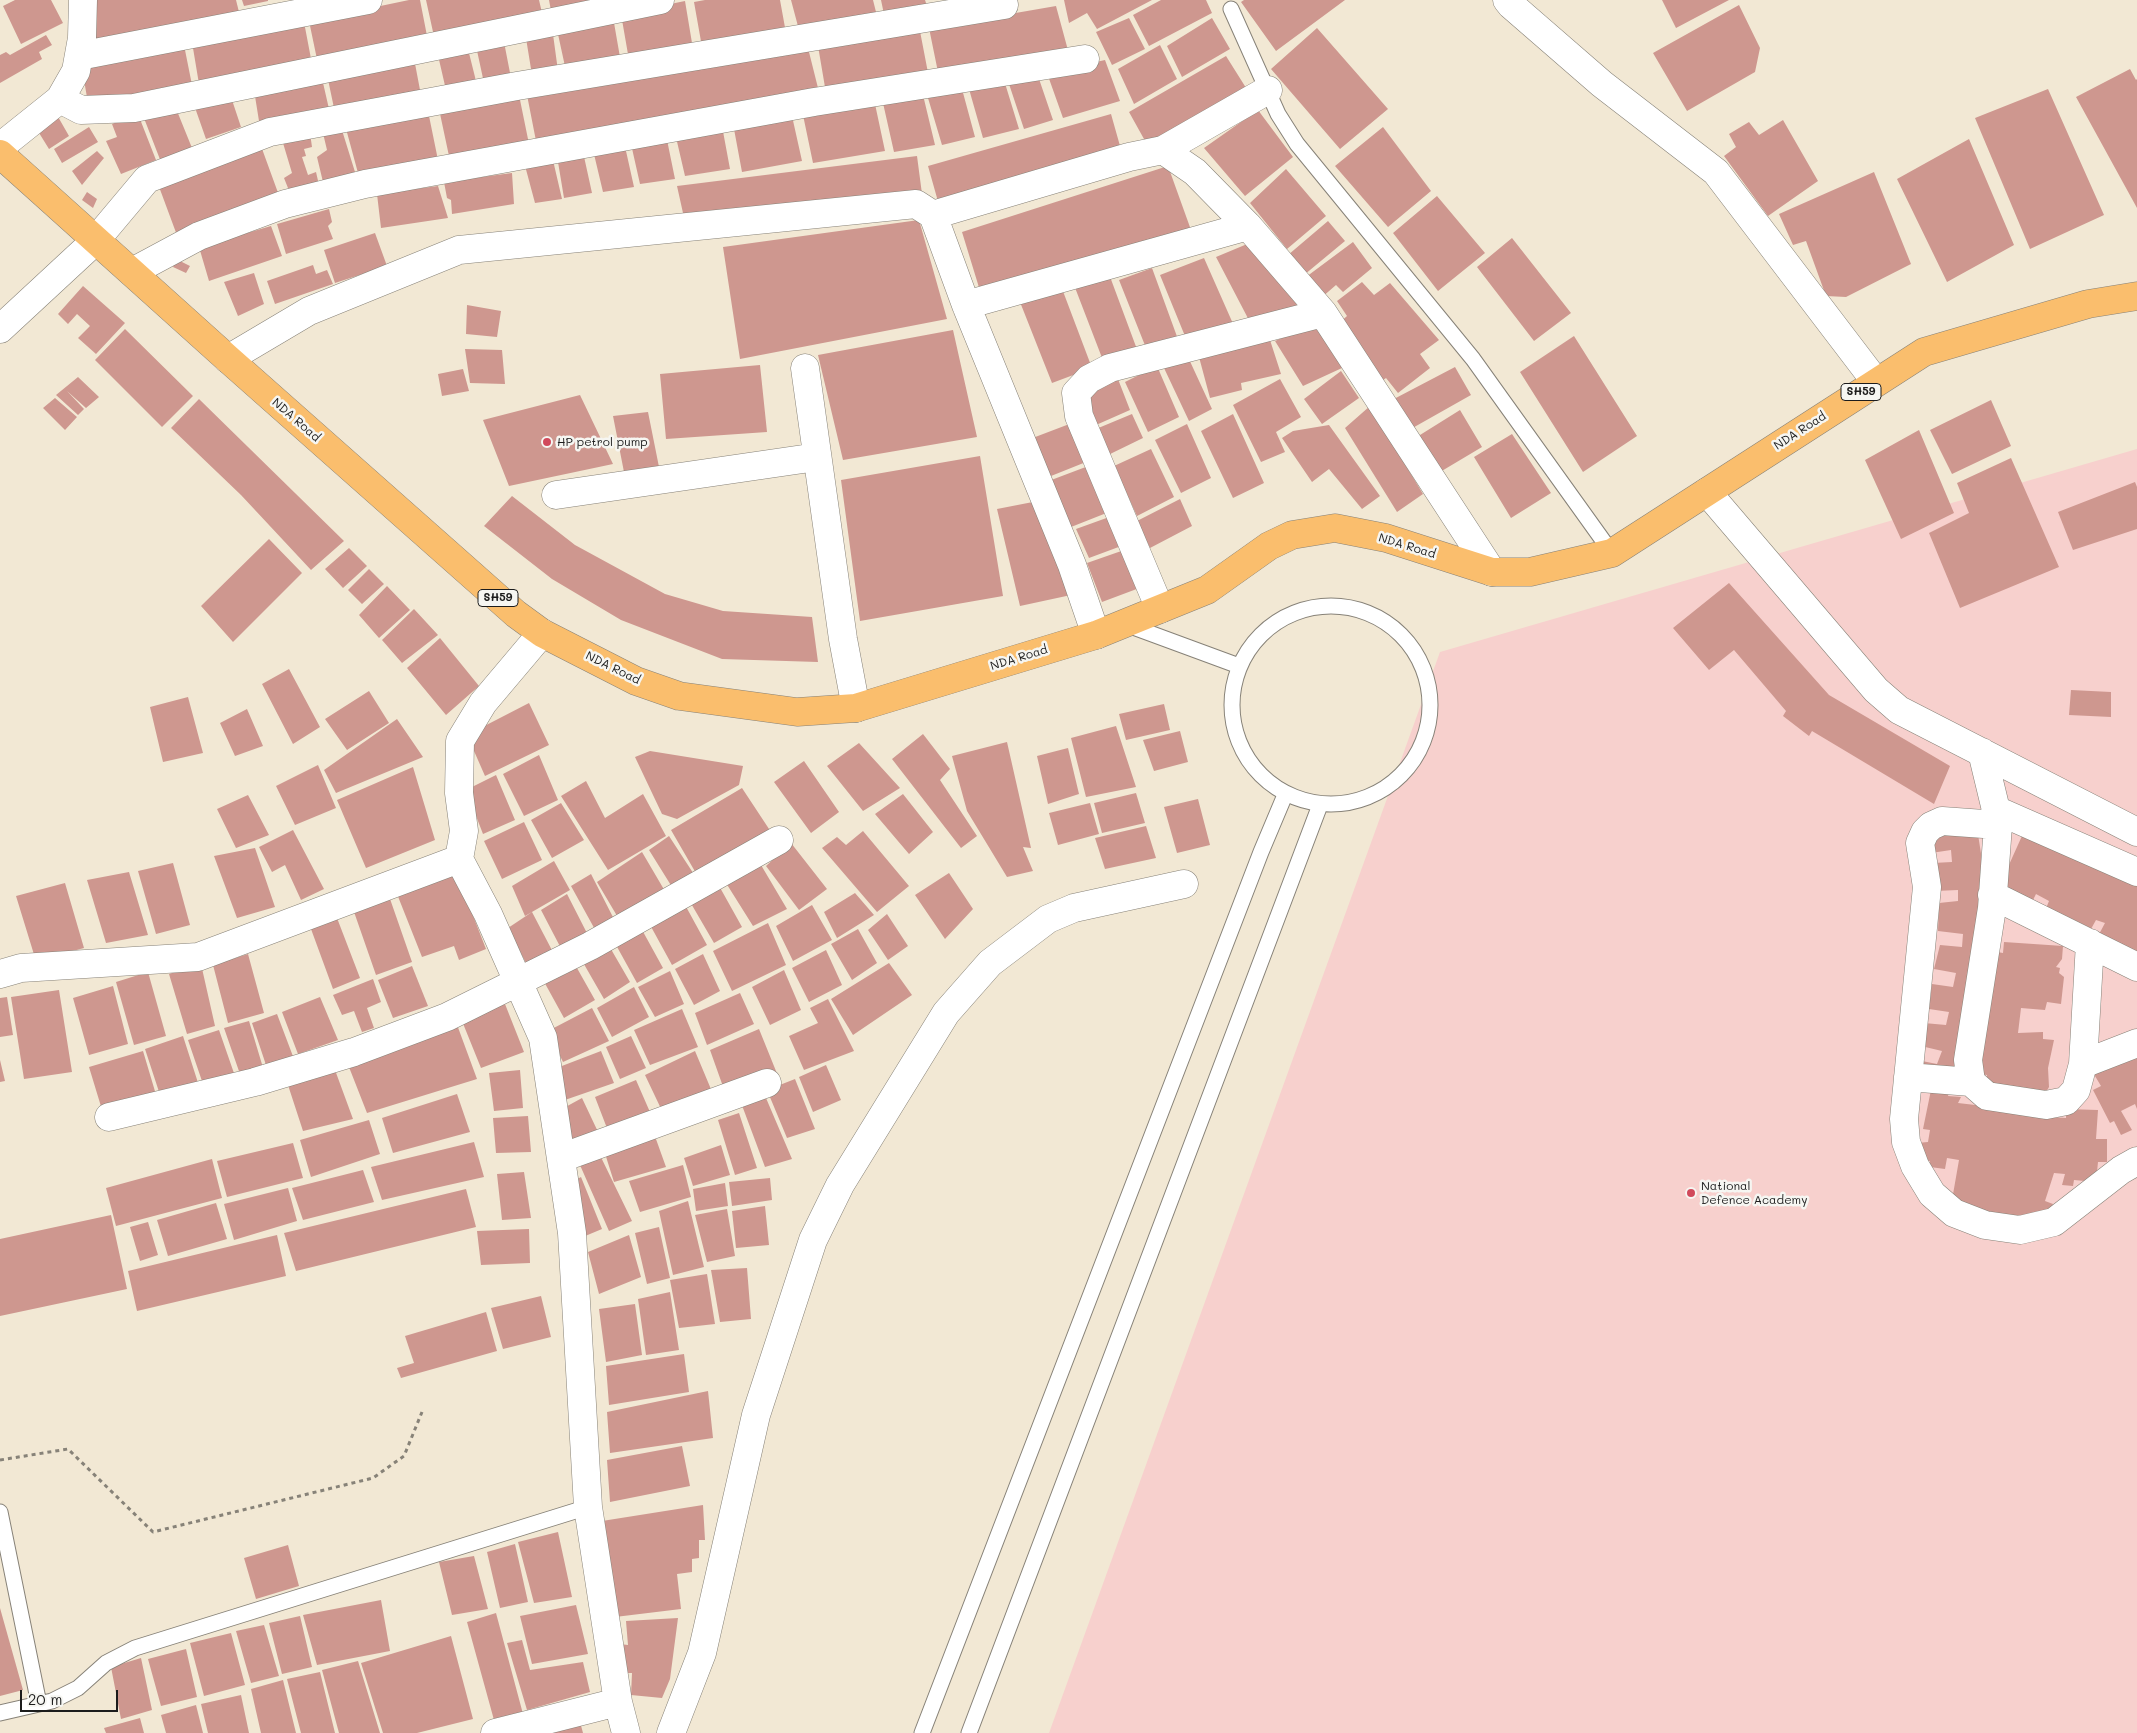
<!DOCTYPE html>
<html>
<head>
<meta charset="utf-8">
<style>
	body { margin:0 }
	#map { position:relative; width:2137px; height:1733px; overflow:hidden; background:#f2e8d4; font-family:Mali,sans-serif }
	canvas { display:block }
	.scale { position:absolute; left:20px; top:1690px; width:98px; height:22px; box-sizing:border-box; border:2px solid #1c1c1c; border-top:0; padding-left:6px; font-size:15px; line-height:18px; white-space:nowrap; color:#1c1c1c; -webkit-text-stroke:4px #f6f6f2; paint-order:stroke }
</style>
</head>
<body>
<div id="map">
<canvas width="2137" height="1733"></canvas>
<div class="scale">20 m</div>
</div>
<script>
const context = document.querySelector('canvas').getContext('2d');
context.lineJoin = 'round';
function fillPath(path, color) { context.fillStyle = color; context.fill(path, 'evenodd'); }
const poly = rows => new Path2D(rows.map(r => 'M' + r).join(''));
function strokePath(path, color, width, dash) { context.strokeStyle = color; context.lineWidth = width; context.lineCap = dash ? 'butt' : 'round'; context.setLineDash(dash || []); context.stroke(path); }
function write(font, color, halo, rows, align = 'center') {
  context.font = font + ' Mali,sans-serif'; context.lineWidth = 5; context.setLineDash([]); context.textBaseline = 'middle'; context.strokeStyle = halo; context.fillStyle = color; for (const [text, x, y, turn = 0] of rows) {
    context.save(); context.translate(x, y); context.rotate((+turn || 0) * Math.PI / 180); context.textAlign = isNaN(turn) ? turn : align; if (halo) context.strokeText(text, 0, 0); context.fillText(text, 0, 0); context.restore();
  }
}
const built = poly([
	[2137,449,2137,1733,1049,1733,1440,652]
]);
const building = poly([
	[15,0,51,0,63,23,21,44,3,6],
	[93,0,236,0,239,12,87,48],
	[242,0,268,0,268,1,244,6],
	[409,0,420,0,428,41,318,64,309,21],
	[426,0,539,0,543,17,435,41],
	[549,0,623,0,552,16],
	[705,0,780,0,786,33,702,47,694,2],
	[791,0,873,0,877,16,799,30],
	[881,0,925,0,929,12,885,19],
	[1064,0,1152,0,1097,29,1087,13,1069,23],
	[1161,0,1206,0,1212,13,1149,46,1133,15],
	[1244,0,1345,0,1276,51,1241,2],
	[1662,0,1729,0,1676,28],
	[685,1,693,49,629,60,621,14],
	[1739,5,1760,48,1755,72,1687,111,1653,53],
	[1056,6,1069,54,939,77,929,28],
	[613,17,621,63,566,71,556,25],
	[1129,18,1145,49,1112,65,1096,32],
	[1212,18,1230,49,1182,77,1167,46],
	[304,22,312,64,199,84,192,42],
	[919,26,929,78,826,93,818,46],
	[552,27,558,71,532,75,525,32],
	[1317,28,1388,109,1340,149,1271,69],
	[46,35,52,45,39,52,42,59,0,83,0,55,6,52,10,55],
	[504,42,511,78,484,83,476,46],
	[807,44,819,92,537,146,527,95],
	[184,45,192,85,88,103,81,63],
	[467,45,477,85,446,90,437,51],
	[1160,45,1177,79,1134,104,1118,69],
	[413,53,420,90,334,108,326,70],
	[1226,56,1248,91,1149,148,1129,112],
	[1105,60,1120,101,1063,118,1047,73],
	[2130,69,2136,80,2137,79,2137,208,2076,97],
	[1037,73,1053,120,1024,129,1008,81],
	[321,74,329,109,259,121,254,90],
	[1004,80,1019,129,983,138,969,89],
	[962,89,975,137,942,145,928,98],
	[2048,89,2104,215,2030,249,1975,118],
	[230,94,241,127,206,139,193,102],
	[519,95,529,144,449,156,439,109],
	[923,95,935,145,894,152,883,103],
	[875,104,885,151,813,163,803,115],
	[175,106,192,148,161,162,142,113],
	[1258,110,1293,157,1245,196,1204,148],
	[428,111,438,160,358,173,345,125],
	[138,114,156,160,121,174,106,141,117,137,112,124],
	[1111,114,1122,153,939,205,928,166],
	[57,115,69,136,49,149,36,128],
	[792,116,802,161,742,172,734,129],
	[1783,120,1818,181,1768,216,1724,156,1736,147,1729,134,1749,122,1759,135],
	[722,126,730,169,685,176,675,133],
	[89,127,98,142,62,163,54,149],
	[341,127,355,172,323,182,317,157,327,150,322,129],
	[1383,127,1431,191,1388,227,1335,166],
	[310,133,312,147,304,149,306,156,302,157,308,175,316,172,319,185,290,193,284,178,292,173,283,143],
	[666,135,675,179,640,184,631,144],
	[1969,139,2014,245,1947,282,1897,179],
	[624,142,634,187,603,192,593,150],
	[261,146,281,201,178,238,158,184],
	[97,151,104,158,82,185,72,171],
	[583,152,592,193,564,198,557,156],
	[552,156,562,199,535,203,524,162],
	[917,156,922,194,685,222,677,186],
	[1168,166,1191,230,981,294,962,232],
	[1286,169,1326,216,1287,249,1250,203],
	[1874,172,1911,264,1846,297,1826,296,1806,241,1793,245,1779,214],
	[512,173,514,204,452,214,451,200,447,198,444,182],
	[438,186,448,218,381,228,377,194],
	[87,192,97,199,93,208,82,200],
	[1437,196,1485,253,1438,291,1393,233],
	[329,209,332,222,328,226,333,239,286,254,277,224],
	[919,220,947,319,740,359,723,247],
	[1328,221,1345,241,1304,275,1288,255],
	[271,226,282,256,209,281,199,247],
	[375,233,387,266,335,283,324,250],
	[1512,238,1571,313,1534,341,1477,267],
	[1252,242,1303,313,1252,326,1216,257],
	[1353,242,1372,268,1343,292,1336,285,1321,298,1306,277],
	[1204,258,1234,326,1187,341,1160,275],
	[176,259,190,266,186,273,173,267],
	[313,265,316,274,327,270,333,284,275,304,267,281],
	[1152,268,1179,342,1148,353,1119,280],
	[254,273,264,304,238,316,224,282],
	[1109,274,1138,352,1104,363,1074,285],
	[1362,282,1374,295,1390,283,1439,340,1420,354,1430,368,1398,393,1386,378,1375,386,1338,324,1347,316,1337,301],
	[83,286,125,323,96,354,78,338,90,326,77,314,68,324,58,314],
	[1061,286,1092,368,1052,383,1020,302],
	[467,305,501,311,497,337,466,334],
	[1317,322,1342,368,1303,386,1275,341],
	[125,329,193,396,162,427,95,360],
	[953,330,977,437,843,460,818,355],
	[1574,336,1637,436,1583,472,1520,372],
	[1270,340,1281,374,1241,383,1242,390,1210,398,1199,357],
	[465,349,502,350,505,384,470,383],
	[1188,357,1212,409,1189,421,1164,368],
	[760,365,767,432,666,439,660,374],
	[1157,366,1179,417,1148,432,1125,382],
	[1455,367,1471,395,1409,430,1392,400],
	[463,369,469,391,442,396,438,374],
	[1341,371,1359,398,1322,424,1304,399],
	[1116,374,1130,410,1096,425,1081,391],
	[78,377,99,397,86,408,67,391,84,409,78,415,56,395],
	[1280,379,1301,417,1276,432,1285,452,1261,462,1233,405],
	[580,395,613,464,509,486,483,420],
	[55,398,77,417,65,430,43,408],
	[199,399,344,541,311,570,241,495,171,428],
	[1991,400,2011,446,1952,474,1930,430],
	[1370,406,1423,494,1397,512,1345,428],
	[1460,410,1482,447,1435,475,1412,440],
	[648,412,659,467,624,472,613,416],
	[1132,414,1143,438,1106,456,1096,429],
	[1233,414,1264,483,1233,498,1201,431],
	[1072,423,1086,462,1046,478,1030,439],
	[1187,424,1211,478,1181,493,1155,440],
	[1329,425,1380,496,1362,509,1329,469,1312,482,1282,438,1293,431],
	[1919,430,1954,513,1901,539,1865,460],
	[1512,434,1551,493,1511,518,1474,457],
	[1151,449,1174,497,1137,516,1114,466],
	[980,456,1003,596,860,621,841,480],
	[2011,458,2059,567,1960,608,1929,533,1969,513,1957,483],
	[1091,465,1109,512,1066,529,1046,482],
	[2135,482,2137,487,2137,529,2073,550,2058,512],
	[512,496,575,545,665,594,723,611,812,617,818,662,722,659,621,620,552,579,484,526],
	[1180,499,1192,526,1150,548,1137,521],
	[1038,501,1071,595,1020,606,997,509],
	[1112,516,1124,545,1089,558,1076,529],
	[269,539,302,573,233,642,201,606],
	[349,548,367,566,343,588,325,569],
	[1127,549,1142,587,1102,602,1087,563],
	[369,569,384,584,362,604,348,590],
	[1729,583,1829,695,1950,766,1934,804,1812,731,1809,736,1783,716,1786,711,1734,650,1709,670,1673,628],
	[387,586,410,610,379,638,359,615],
	[414,609,438,635,402,663,382,640],
	[440,638,479,686,446,715,407,668],
	[289,669,320,727,293,744,262,684],
	[2071,690,2111,692,2111,717,2069,715],
	[369,691,389,723,347,750,325,719],
	[188,697,203,753,163,762,150,707],
	[529,703,549,745,485,776,467,735],
	[1164,704,1170,730,1126,740,1119,714],
	[247,709,263,746,235,756,220,723],
	[397,719,423,757,336,793,324,770],
	[1116,726,1136,787,1086,797,1071,738],
	[1180,731,1188,762,1154,771,1143,740],
	[923,734,950,769,940,780,977,836,961,848,892,759],
	[1007,742,1031,848,1023,847,1033,871,1007,877,967,811,952,756],
	[859,743,900,788,863,811,827,766],
	[1068,748,1079,794,1048,804,1037,756],
	[650,751,743,766,739,785,677,819,662,814,635,757],
	[539,755,558,800,524,816,503,774],
	[804,761,839,812,811,833,774,782],
	[318,765,336,808,295,825,276,786],
	[413,767,435,840,366,868,337,800],
	[496,775,515,820,483,834,466,790],
	[586,781,605,818,643,794,666,836,608,870,561,796],
	[742,788,773,835,697,875,671,830],
	[1136,793,1145,823,1102,833,1094,803],
	[903,794,933,832,909,854,875,814],
	[248,795,269,835,236,848,217,809],
	[1198,799,1210,845,1177,853,1164,807],
	[561,803,584,840,552,858,531,820],
	[1090,803,1099,834,1058,845,1049,813],
	[524,822,542,860,502,879,484,841],
	[1146,826,1156,858,1105,869,1095,838],
	[2026,827,2137,883,2137,959,2097,938,2105,923,2096,920,2091,929,2045,911,2049,901,2036,894,2030,906,1999,887],
	[1977,828,1987,892,1959,1076,1920,1070,1922,1061,1937,1064,1942,1051,1921,1046,1924,1023,1946,1025,1949,1012,1929,1009,1932,984,1953,987,1956,973,1934,969,1940,945,1962,947,1963,934,1938,931,1939,903,1958,901,1958,890,1935,891,1933,863,1952,862,1951,850,1931,853,1929,835],
	[293,830,324,889,301,900,285,865,272,872,259,847],
	[863,831,909,886,877,912,822,848,837,837,846,845],
	[669,836,699,882,677,895,649,850],
	[791,843,827,889,799,910,766,866],
	[255,848,275,907,237,918,214,856],
	[642,852,669,898,623,926,597,882],
	[554,861,570,890,525,916,512,886],
	[173,863,190,925,156,934,138,871],
	[761,865,787,909,753,926,726,883],
	[129,872,148,935,106,943,87,880],
	[456,872,486,949,459,960,454,946,422,957,397,894],
	[949,873,973,909,945,939,915,895],
	[591,874,617,925,598,935,571,886],
	[65,883,84,948,36,961,16,896],
	[718,884,742,927,714,943,689,900],
	[855,893,874,915,837,938,824,912],
	[567,894,591,941,565,956,541,910],
	[389,896,412,962,376,975,353,909],
	[684,903,707,945,672,965,649,923],
	[812,905,832,940,793,961,776,926],
	[532,912,555,956,529,969,508,928],
	[887,914,908,946,888,960,868,930],
	[337,918,360,978,333,989,311,929],
	[768,923,786,965,732,991,713,951],
	[641,928,663,968,637,983,616,945],
	[858,929,877,963,852,980,831,944],
	[2004,942,2063,946,2062,959,2056,967,2060,968,2059,973,2064,977,2061,1004,2047,1002,2045,1010,2021,1008,2018,1033,2043,1032,2043,1039,2054,1040,2048,1068,2049,1087,2043,1097,1986,1085,1987,1075,1971,1073,1986,950,2003,953],
	[608,944,630,982,604,999,581,959],
	[826,950,842,985,809,1002,792,968],
	[248,954,264,1013,228,1023,213,965],
	[703,954,720,991,694,1005,675,969],
	[573,961,595,1000,564,1018,542,978],
	[889,963,912,995,853,1035,831,999],
	[201,964,215,1026,187,1034,169,974],
	[412,966,428,1006,393,1018,378,980],
	[784,970,801,1010,770,1025,752,987],
	[670,971,684,1004,655,1017,638,987],
	[148,972,166,1036,134,1045,116,982],
	[373,979,381,1002,367,1008,374,1028,362,1032,354,1011,342,1015,333,995],
	[113,986,128,1044,89,1055,73,998],
	[634,987,649,1017,612,1037,597,1008],
	[59,990,72,1072,24,1079,11,997],
	[740,993,754,1024,707,1045,695,1013],
	[7,997,13,1035,0,1037,0,998],
	[320,997,338,1040,298,1054,282,1012],
	[828,999,854,1051,804,1070,789,1036,818,1023,810,1008],
	[505,1004,524,1052,481,1068,462,1021],
	[592,1008,609,1041,563,1062,548,1031],
	[682,1009,698,1047,650,1065,634,1030],
	[277,1014,294,1059,267,1068,252,1023],
	[249,1021,264,1071,241,1077,224,1028],
	[456,1022,477,1079,367,1113,347,1062],
	[759,1029,778,1076,726,1095,710,1050],
	[219,1030,236,1079,204,1087,188,1040],
	[183,1036,200,1089,162,1101,145,1049],
	[631,1036,646,1068,620,1079,606,1047],
	[143,1051,157,1098,103,1113,89,1067],
	[601,1051,614,1083,562,1101,554,1069],
	[695,1051,713,1094,664,1115,645,1075],
	[2137,1053,2137,1109,2135,1104,2121,1111,2132,1130,2121,1135,2114,1121,2110,1123,2093,1090,2101,1086,2092,1071],
	[0,1060,5,1081,0,1082],
	[826,1065,841,1100,813,1112,799,1077],
	[335,1070,353,1119,303,1131,287,1082],
	[520,1070,523,1108,494,1111,489,1073],
	[795,1079,815,1129,787,1138,767,1090],
	[636,1080,653,1119,610,1136,595,1097],
	[1931,1090,1949,1092,1948,1096,1961,1097,1958,1103,1975,1105,1978,1098,2049,1117,2066,1118,2066,1109,2098,1110,2096,1139,2107,1139,2107,1162,2098,1162,2096,1182,2074,1180,2073,1186,2062,1185,2065,1174,2054,1173,2045,1201,2053,1204,2050,1216,2033,1212,2030,1221,1969,1212,1970,1204,1952,1200,1959,1160,1947,1158,1945,1169,1930,1167,1930,1161,1915,1159,1917,1143,1928,1142,1930,1130,1923,1129],
	[763,1091,792,1159,765,1167,740,1100],
	[457,1094,470,1132,393,1153,382,1118],
	[582,1098,599,1134,573,1146,560,1110],
	[739,1113,757,1168,735,1175,718,1120],
	[528,1116,531,1152,496,1153,493,1118],
	[369,1120,380,1154,311,1177,300,1140],
	[652,1128,666,1167,614,1182,602,1144],
	[474,1142,484,1177,382,1200,371,1167],
	[293,1143,303,1178,227,1197,217,1161],
	[721,1145,730,1175,693,1186,684,1158],
	[596,1147,632,1221,609,1231,576,1156],
	[212,1159,222,1198,116,1226,106,1188],
	[683,1165,691,1197,640,1212,629,1181],
	[363,1170,374,1202,303,1220,292,1188],
	[524,1172,531,1218,502,1220,497,1174],
	[581,1177,602,1229,578,1239,568,1184],
	[770,1178,772,1200,732,1206,729,1182],
	[725,1183,728,1206,696,1211,693,1189],
	[288,1188,297,1221,234,1240,224,1204],
	[466,1189,476,1227,296,1271,284,1233],
	[688,1201,704,1267,673,1275,659,1211],
	[216,1203,227,1239,168,1256,157,1220],
	[765,1206,769,1245,736,1248,732,1211],
	[727,1209,735,1256,707,1262,695,1215],
	[111,1215,127,1289,0,1316,0,1239],
	[148,1222,158,1255,140,1261,130,1227],
	[659,1227,670,1278,647,1284,635,1233],
	[529,1229,530,1263,481,1265,477,1231],
	[277,1235,286,1276,137,1311,128,1271],
	[629,1235,641,1277,599,1294,588,1252],
	[747,1268,751,1319,720,1322,711,1270],
	[707,1274,715,1324,679,1328,670,1280],
	[670,1292,679,1350,646,1355,638,1299],
	[541,1296,551,1337,503,1349,491,1308],
	[635,1304,642,1355,606,1362,599,1309],
	[486,1312,497,1351,401,1378,397,1368,414,1363,405,1336],
	[684,1354,689,1392,609,1405,606,1366],
	[708,1391,713,1438,610,1453,607,1412],
	[682,1446,690,1486,610,1502,607,1460],
	[703,1505,705,1540,699,1540,699,1558,692,1559,692,1572,677,1574,681,1609,615,1617,602,1521],
	[558,1532,572,1597,534,1603,518,1542],
	[515,1544,528,1602,500,1608,487,1552],
	[288,1545,299,1586,256,1599,244,1558],
	[474,1556,488,1609,452,1615,439,1562],
	[381,1600,390,1651,317,1665,303,1615],
	[576,1605,588,1654,532,1664,520,1616],
	[0,1608,23,1690,0,1696],
	[496,1613,523,1714,494,1720,467,1622],
	[300,1616,312,1667,282,1674,269,1623],
	[678,1618,670,1679,662,1698,631,1695,632,1673,620,1673,620,1644,628,1645,626,1621],
	[264,1625,279,1676,251,1683,236,1631],
	[231,1633,245,1685,204,1696,190,1643],
	[451,1636,473,1719,417,1733,383,1733,361,1663],
	[522,1640,530,1670,583,1662,590,1692,527,1710,507,1643],
	[186,1649,197,1697,161,1706,148,1659],
	[141,1658,152,1710,121,1719,111,1667],
	[358,1661,380,1733,339,1733,322,1670],
	[320,1672,335,1733,301,1733,287,1679],
	[283,1680,296,1733,261,1733,251,1689],
	[241,1695,249,1733,208,1733,201,1704],
	[196,1705,203,1733,166,1733,161,1715],
	[140,1718,144,1733,106,1733,104,1728],
	[579,1718,583,1733,523,1733]
]);
const path = poly([
	[0,1460,68,1449,153,1532,373,1478,404,1456,422,1412]
]);
const service = poly([
	[1231,9,1278,114,1297,144,1473,359,1612,553],
	'1232 705a99 99 0 1 1 198 0a99 99 0 1 1-198 0Z',
	[1125,624,1239,666],
	[0,1512,39,1704],
	[0,1713,52,1701,78,1688,106,1663,135,1648,588,1507],
	[922,1733,1261,852,1285,795],
	[969,1733,1320,805]
]);
const minor = poly([
	[1507,0,1511,5,1602,84,1716,172,1876,382],
	[79,56,368,0],
	[60,99,81,110,134,108,660,0],
	[0,147,60,99,76,71,82,38,83,0],
	[1163,150,1268,90],
	[933,215,1129,157,1163,150,1195,172,1248,226,1323,313,1492,572],
	[132,272,199,236,285,204,365,184,814,102,1085,59],
	[966,305,1248,226],
	[0,329,95,241,147,179,270,132,517,86,1004,5],
	[228,359,309,311,459,250,916,204,933,215,966,305,1072,565,1096,635],
	[805,368,843,639,856,708],
	[1707,492,1876,690,1899,710,2137,832],
	[556,495,817,457],
	[1160,609,1079,416,1076,393,1089,379,1110,368,1323,313],
	[1982,752,1996,810,1998,825,1992,908,1968,1060,1971,1082,1987,1096,2046,1105,2066,1101,2076,1090,2083,1064,2137,1043],
	[1996,810,2137,872],
	[1998,825,1942,821,1931,826,1925,832,1920,843,1927,887,1904,1119,1906,1142,1915,1166,1932,1194,1954,1213,1985,1225,2020,1230,2054,1222,2121,1170,2137,1161],
	[459,859,464,831,459,793,460,741,483,703,542,633],
	[1992,895,2137,967],
	[0,974,21,968,198,957,459,859,488,914,543,1038,572,1233,588,1507,618,1702,626,1733],
	[2083,1064,2090,943],
	[1908,1077,1971,1082],
	[109,1117,255,1082,354,1052,447,1017,590,946,779,840],
	[561,1158,767,1083],
	[495,1733,618,1702],
	[671,1733,702,1653,756,1415,813,1240,840,1185,946,1013,990,963,1048,919,1074,908,1184,884]
]);
const primary = poly([
	[0,154,228,359,516,614,542,633,636,681,679,696,797,712,856,708,1096,635,1207,590,1269,546,1292,535,1335,528,1386,538,1492,572,1530,572,1612,553,1924,352,2088,304,2137,296]
]);
const markers = [
	[547,442,5,"#d1495b"],
	[1691,1193,5,"#d1495b"]
];
const shields = [
	[1861,392,40],
	[498,598,40]
];
const shieldNames = [
	["SH59",1861,392],
	["SH59",498,598]
];
const streetNames = [
	["NDA Road",296,420,41],
	["NDA Road",1800,431,-33],
	["NDA Road",1407,546,17],
	["NDA Road",1019,658,-17],
	["NDA Road",613,668,26]
];
const poiNames = [
	["HP petrol pump",557,442],
	["National",1701,1186],
	["Defence Academy",1701,1200]
];
fillPath(built, '#f7d0cd');
fillPath(building, '#ce978f');
strokePath(service, '#878278', 17);
strokePath(minor, '#878278', 29);
strokePath(primary, '#878278', 29);
strokePath(path, '#878278', 3, [4, 4]);
strokePath(service, '#fff', 15);
strokePath(minor, '#fff', 28);
strokePath(primary, '#fabe6d', 28);
for (const [x, y, r, color] of markers) { const dot = new Path2D(); dot.arc(x, y, r, 0, 2 * Math.PI); context.fillStyle = color; context.fill(dot); strokePath(dot, '#f6f6f2', 2); }
for (const [x, y, w] of shields) { const box = new Path2D(); box.roundRect(x - w / 2, y - 8.5, w, 17, 4); context.fillStyle = '#f6f6f2'; context.fill(box); strokePath(box, '#1c1c1c', 1); }
write('bold 11px', '#1c1c1c', null, shieldNames);
write('12px', '#1c1c1c', '#f6f6f2', streetNames);
write('12px', '#1c1c1c', '#f6f6f2', poiNames, 'left');
</script>
</body>
</html>
